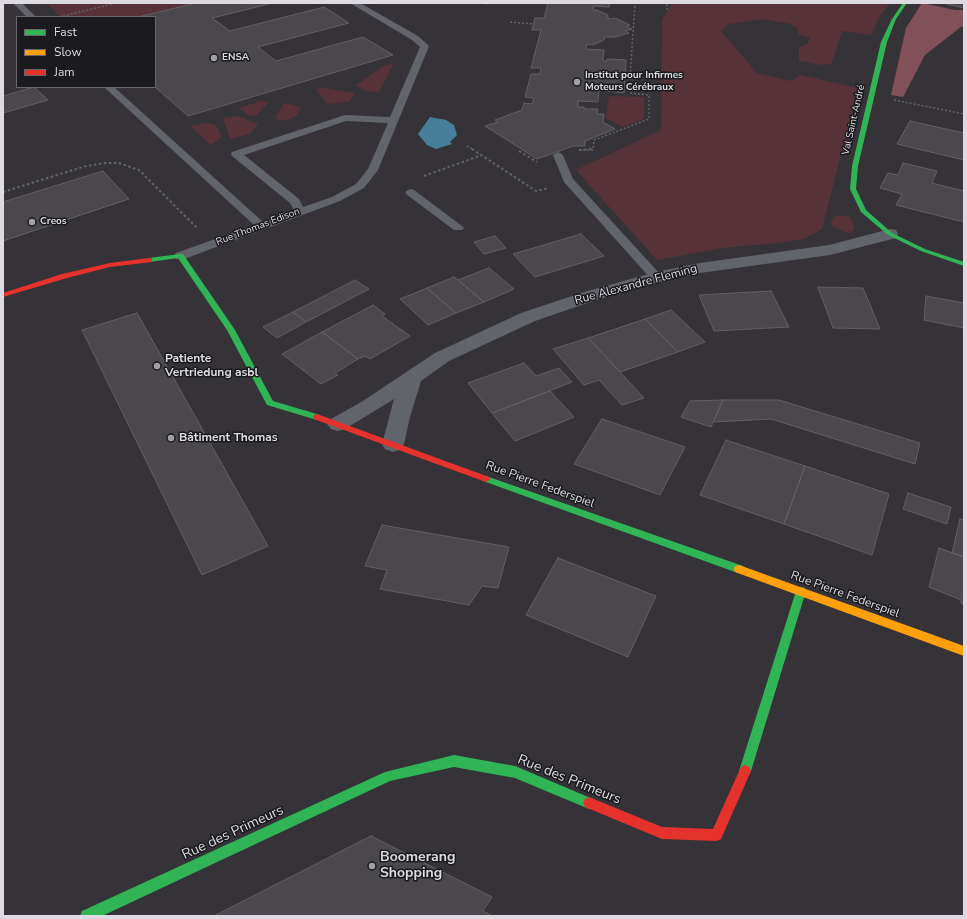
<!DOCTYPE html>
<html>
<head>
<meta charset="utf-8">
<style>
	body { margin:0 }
	#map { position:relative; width:967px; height:919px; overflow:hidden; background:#353338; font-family:"Nunito Sans",sans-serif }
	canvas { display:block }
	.frame { position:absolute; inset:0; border:4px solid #dddbe1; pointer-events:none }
	.legend { position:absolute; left:16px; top:16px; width:140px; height:72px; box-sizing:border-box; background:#1b1a1e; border:1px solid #69676c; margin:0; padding:5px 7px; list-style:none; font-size:12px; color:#dddbe1 }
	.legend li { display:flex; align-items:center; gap:8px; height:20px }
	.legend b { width:20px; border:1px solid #69676c }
</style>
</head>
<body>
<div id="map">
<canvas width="967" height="919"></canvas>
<div class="frame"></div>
<ul class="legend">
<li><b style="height:5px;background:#30b455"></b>Fast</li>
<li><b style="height:5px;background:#ff9f0a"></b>Slow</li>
<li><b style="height:5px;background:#e5322d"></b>Jam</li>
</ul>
</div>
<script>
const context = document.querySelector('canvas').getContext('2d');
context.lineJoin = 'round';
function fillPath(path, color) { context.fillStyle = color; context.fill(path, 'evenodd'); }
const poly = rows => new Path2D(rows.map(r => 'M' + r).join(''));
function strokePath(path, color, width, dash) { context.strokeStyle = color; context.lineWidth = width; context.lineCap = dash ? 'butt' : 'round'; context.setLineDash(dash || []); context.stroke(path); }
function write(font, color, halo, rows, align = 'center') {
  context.font = font + ' "Nunito Sans",sans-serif'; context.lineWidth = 3; context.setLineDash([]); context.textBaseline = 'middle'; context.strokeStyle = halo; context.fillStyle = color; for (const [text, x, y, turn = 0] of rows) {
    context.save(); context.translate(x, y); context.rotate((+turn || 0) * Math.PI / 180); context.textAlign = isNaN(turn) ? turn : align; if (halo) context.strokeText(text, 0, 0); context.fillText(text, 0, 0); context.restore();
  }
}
const green = poly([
	[46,3,196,3,138,17,61,17],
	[673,3,890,3,880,16,871,35,842,31,831,64,823,65,799,61,799,48,807,44,810,38,798,34,798,29,791,24,763,19,729,24,721,31,757,73,791,81,800,75,858,88,822,229,804,239,776,243,722,248,657,260,576,170,661,130,662,19],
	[394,63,379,92,366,91,356,85,384,66],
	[325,88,354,93,355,93,349,102,327,104,316,89],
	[609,96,644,97,644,119,623,127,606,118],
	[261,101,269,102,257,115,254,116,249,115,239,108],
	[284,103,301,107,298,114,291,119,280,121,275,118],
	[238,116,258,124,250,134,230,139,223,118],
	[206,123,216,125,222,137,211,145,190,126],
	[836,216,849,216,855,227,850,234,833,227,831,221]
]);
const forest = poly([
	[922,3,955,10,964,10,964,26,961,27,925,55,903,97,891,95,906,28]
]);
const water = poly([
	[430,117,446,120,454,125,457,135,450,142,452,144,436,149,427,145,418,134]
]);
const building = poly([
	[196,3,273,3,212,18,230,31,324,7,349,23,258,47,276,61,363,37,393,55,188,116,155,87,155,17,138,17,196,3],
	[548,3,610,3,609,7,593,6,593,10,597,10,608,15,608,19,615,18,630,25,626,26,632,29,625,31,629,33,615,37,605,37,604,40,593,45,587,44,586,49,604,50,603,61,607,61,607,59,626,60,624,93,599,90,598,102,578,101,578,107,584,107,584,109,598,109,597,114,604,114,603,122,615,129,585,141,585,146,573,146,537,159,485,126,498,122,495,120,522,110,524,103,532,104,534,98,525,97,531,74,540,74,541,68,531,68,541,30,532,30,535,18,544,18,548,3],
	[942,3,964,3,964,8,942,3],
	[34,87,48,100,3,113,3,96,34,87],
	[910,121,964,133,964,160,897,144,910,121],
	[903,163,937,171,932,183,964,191,964,222,896,205,902,194,880,188,888,173,898,175,903,163],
	[103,171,129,199,3,241,3,202,103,171],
	[581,234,604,256,535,277,513,254,581,234],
	[495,236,506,248,484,254,474,242,495,236],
	[489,268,514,289,484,302,458,280,489,268],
	[454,277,458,280,484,302,456,313,427,288,454,277],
	[355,280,369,289,306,322,293,312,355,280],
	[818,287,863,288,880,329,833,328,818,287],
	[427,288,456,313,428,325,400,299,427,288],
	[771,291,789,327,714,331,699,295,771,291],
	[926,296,964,303,964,328,924,320,926,296],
	[373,305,385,314,382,316,410,336,370,359,365,356,358,359,322,332,373,305],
	[671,310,705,342,678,352,645,319,671,310],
	[293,312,306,322,277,338,263,327,293,312],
	[137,313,268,546,202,575,82,330,137,313],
	[645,319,678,352,620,372,588,338,645,319],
	[322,332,358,359,335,373,338,375,321,384,282,354,322,332],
	[588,338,620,372,644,398,622,405,599,380,584,385,553,349,588,338],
	[524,363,536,376,559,368,572,382,492,413,468,383,524,363],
	[550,391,574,417,515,441,492,413,550,391],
	[723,400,711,427,681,417,690,401,723,400],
	[723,400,779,400,920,443,915,464,771,419,713,422,723,400],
	[602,419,685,447,660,495,574,464,602,419],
	[726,440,805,466,784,524,700,495,726,440],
	[805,466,889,494,872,555,784,524,805,466],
	[908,493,951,507,947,524,903,509,908,493],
	[960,519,964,520,964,557,952,553,960,519],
	[382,525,509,547,498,588,482,586,469,605,380,589,387,570,365,566,382,525],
	[939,548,964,557,964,604,961,603,961,600,929,587,939,548],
	[558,558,656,596,628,657,526,615,558,558],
	[371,836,492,897,483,911,492,916,214,916,371,836]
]);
const pathFar1 = poly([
	[168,3,175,3],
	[483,3,487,5],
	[660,3,667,3,667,10],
	[59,17,117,3],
	[510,22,534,24],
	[894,100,964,114],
	[467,146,474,150],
	[579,150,593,150,594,140,649,119,649,95,629,93,635,3]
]);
const path = poly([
	[472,149,536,191,549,188],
	[579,150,593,149],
	[519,151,537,162],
	[424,176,482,155],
	[3,192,86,166,105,163,119,163,139,170,197,228]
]);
const lane = poly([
	[13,3,22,3,36,17,27,17,13,3],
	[350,3,360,3,418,36,429,46,378,170,364,188,340,201,184,259,176,259,174,256,176,253,254,225,104,87,114,87,263,222,294,211,290,203,232,156,231,154,232,152,345,115,390,117,420,47,412,40,350,3],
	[346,121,388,123,368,169,356,184,332,197,303,207,299,199,244,155,346,121],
	[558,152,563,155,573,179,660,274,662,277,660,280,652,280,564,182,553,155,558,152],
	[410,189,414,190,462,226,464,228,462,230,454,230,406,194,405,192,410,189]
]);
const street = poly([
	[890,229,896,230,898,234,896,238,830,255,700,273,659,282,596,300,535,321,449,361,421,381,410,417,404,444,401,449,393,452,385,449,382,444,394,399,345,429,338,431,331,429,327,424,331,419,363,401,435,353,521,313,584,292,656,272,700,263,829,245,890,229]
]);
const fast = poly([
	[903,3,907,3,896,19,887,42,858,166,856,189,866,210,892,233,925,249,964,262,964,266,921,251,888,235,861,212,850,189,852,166,881,42,892,19,903,3],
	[180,254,183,254,235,330,273,401,320,415,321,417,320,419,317,420,267,405,227,330,178,258,149,262,145,260,149,258,180,254],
	[486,476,743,566,744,569,743,572,739,573,735,572,483,481,481,479,486,476],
	[801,587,805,588,806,591,751,771,749,775,745,777,741,775,739,771,796,591,797,588,801,587],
	[454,755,515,766,593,799,595,803,593,807,589,809,515,778,454,767,390,781,102,916,80,916,82,911,385,772,454,755]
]);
const slow = poly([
	[739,565,964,646,964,656,735,572,734,569,735,566,739,565]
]);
const jam = poly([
	[149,258,152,258,152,262,110,267,67,278,3,297,3,293,62,274,110,263,149,258],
	[317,414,489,477,491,479,486,482,483,481,314,419,313,417,314,415,317,414],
	[745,765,749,767,751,771,721,839,717,841,662,839,585,807,583,803,585,799,589,797,662,827,713,829,741,767,745,765]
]);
const markers = [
	[214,58,4,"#a2a0a6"],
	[577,82,4,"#a2a0a6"],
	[32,222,4,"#a2a0a6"],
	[157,366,4,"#a2a0a6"],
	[171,438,4,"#a2a0a6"],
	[372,866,4,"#a2a0a6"]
];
const farPoinames = [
	["ENSA",222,58],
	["Institut pour Infirmes",585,76],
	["Moteurs Cérébraux",585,88],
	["Creos",40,222]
];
const farStreetnames = [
	["Val Saint-André",854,120,-77],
	["Rue Thomas Edison",258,227,-21]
];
const streetNames = [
	["Rue Alexandre Fleming",636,285,-15],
	["Rue Pierre Federspiel",540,485,20],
	["Rue Pierre Federspiel",845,595,20]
];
const poiNames = [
	["Patiente",165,359],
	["Vertriedung asbl",165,373],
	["Bâtiment Thomas",179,438]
];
const nearStreetnames = [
	["Rue des Primeurs",569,780,22],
	["Rue des Primeurs",233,833,-25]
];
const nearPoinames = [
	["Boomerang",380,858],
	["Shopping",380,874]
];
fillPath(green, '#583239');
fillPath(forest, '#825058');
fillPath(water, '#477f9a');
fillPath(building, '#4a484c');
strokePath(building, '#626063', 1);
strokePath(pathFar1, '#636369', 1.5, [2, 2]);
strokePath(path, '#636369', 2, [2.5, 2.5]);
fillPath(lane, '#62646b');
fillPath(street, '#62646b');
fillPath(fast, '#30b455');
fillPath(slow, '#ff9f0a');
fillPath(jam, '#e5322d');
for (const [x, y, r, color] of markers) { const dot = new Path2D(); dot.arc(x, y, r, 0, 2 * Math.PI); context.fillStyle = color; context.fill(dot); strokePath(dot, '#1b1a1e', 1.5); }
write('bold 10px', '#dddbe1', '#1b1a1e', farPoinames, 'left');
write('10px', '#dddbe1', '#1b1a1e', farStreetnames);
write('12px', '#dddbe1', '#1b1a1e', streetNames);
write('bold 12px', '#dddbe1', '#1b1a1e', poiNames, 'left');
write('14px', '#dddbe1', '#1b1a1e', nearStreetnames);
write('bold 14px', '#dddbe1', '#1b1a1e', nearPoinames, 'left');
</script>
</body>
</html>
